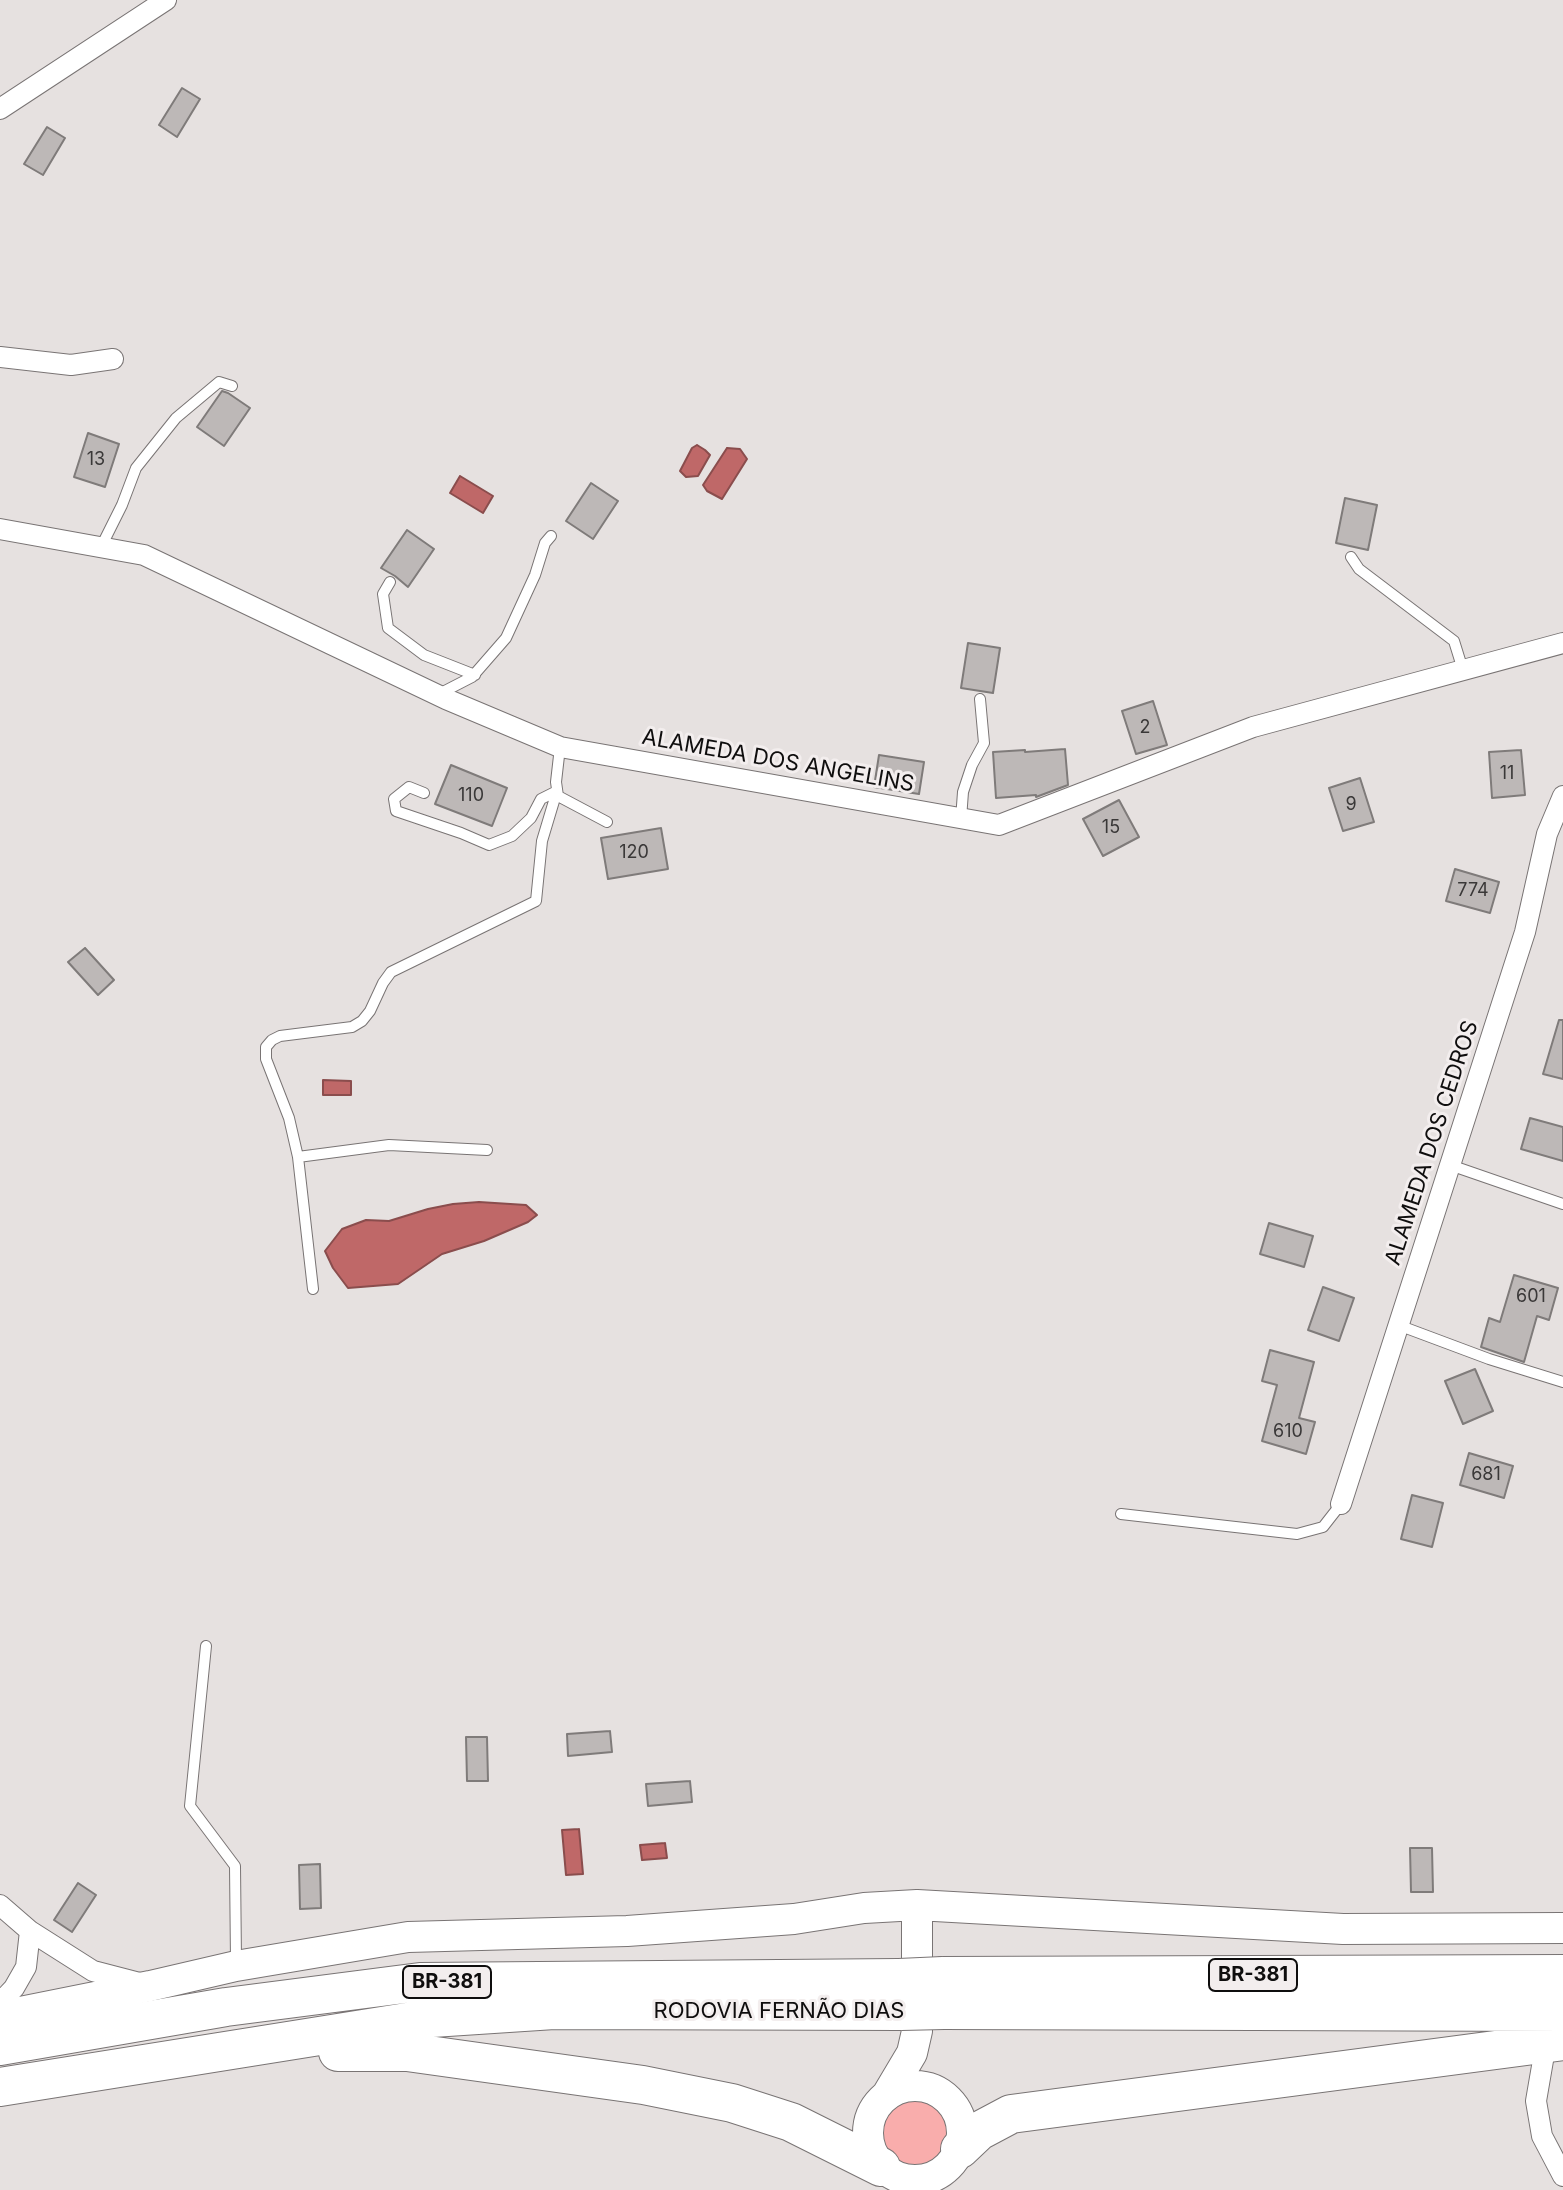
<!DOCTYPE html>
<html>
<head>
<meta charset="utf-8">
<style>
	body { margin:0 }
	canvas { display:block; background:#e6e1e0 }
</style>
</head>
<body>
<canvas width="1563" height="2190"></canvas>
<script>
const context = document.querySelector('canvas').getContext('2d');
context.lineJoin = 'round';
function fillPath(path, color) { context.fillStyle = color; context.fill(path, 'evenodd'); }
const poly = rows => new Path2D(rows.map(r => 'M' + r).join(''));
function strokePath(path, color, width, dash) { context.strokeStyle = color; context.lineWidth = width; context.lineCap = dash ? 'butt' : 'round'; context.setLineDash(dash || []); context.stroke(path); }
function write(font, color, halo, rows, align = 'center') {
  context.font = font + ' Inter,sans-serif'; context.lineWidth = 6; context.setLineDash([]); context.textBaseline = 'middle'; context.strokeStyle = halo; context.fillStyle = color; for (const [text, x, y, turn = 0] of rows) {
    context.save(); context.translate(x, y); context.rotate((+turn || 0) * Math.PI / 180); context.textAlign = isNaN(turn) ? turn : align; if (halo) context.strokeText(text, 0, 0); context.fillText(text, 0, 0); context.restore();
  }
}
const green = poly([
	'880 2134a36 36 0 1 1 72 0a36 36 0 1 1-72 0Z'
]);
const water = poly([
	[697,445,705,450,710,455,698,476,686,477,680,471,692,448,697,445],
	[727,448,740,449,747,459,722,499,707,491,703,485,727,448],
	[460,476,493,496,483,513,450,493,460,476],
	[323,1080,351,1081,351,1095,323,1095,323,1080],
	[479,1202,526,1205,537,1215,528,1222,484,1241,442,1254,398,1284,348,1288,333,1268,325,1251,342,1229,366,1220,389,1221,428,1209,453,1204,479,1202],
	[579,1829,583,1874,566,1875,562,1830,579,1829],
	[665,1843,667,1858,642,1860,640,1845,665,1843]
]);
const building = poly([
	[182,88,200,99,177,137,159,125,182,88],
	[47,127,65,138,43,175,24,164,47,127],
	[222,391,228,393,250,408,224,446,197,427,222,391],
	[88,433,119,444,105,487,74,477,88,433],
	[591,483,618,501,593,539,566,521,591,483],
	[1345,498,1377,505,1368,550,1336,543,1345,498],
	[407,530,434,549,408,587,395,576,381,568,407,530],
	[968,643,1000,648,993,693,961,688,968,643],
	[1153,701,1167,745,1136,754,1122,711,1153,701],
	[1065,749,1068,785,1036,797,1036,795,996,798,993,752,1025,750,1025,752,1065,749],
	[1521,750,1525,795,1492,798,1489,752,1521,750],
	[879,755,924,762,919,794,874,787,879,755],
	[451,765,507,788,492,826,435,804,451,765],
	[1360,778,1374,822,1343,831,1329,788,1360,778],
	[1119,800,1139,837,1103,856,1083,819,1119,800],
	[661,828,668,869,608,879,601,838,661,828],
	[1455,869,1499,882,1490,913,1446,901,1455,869],
	[85,948,114,980,98,995,68,962,85,948],
	[1559,1020,1563,1020,1563,1079,1543,1074,1559,1020],
	[1530,1118,1563,1127,1563,1161,1521,1149,1530,1118],
	[1269,1223,1313,1236,1304,1267,1260,1254,1269,1223],
	[1514,1275,1558,1288,1549,1320,1537,1316,1524,1362,1481,1347,1489,1318,1500,1322,1514,1275],
	[1323,1287,1354,1298,1339,1341,1308,1330,1323,1287],
	[1270,1350,1314,1362,1299,1418,1315,1422,1306,1454,1262,1441,1277,1385,1262,1381,1270,1350],
	[1475,1369,1493,1411,1463,1424,1445,1381,1475,1369],
	[1469,1453,1513,1466,1504,1498,1460,1485,1469,1453],
	[1412,1495,1443,1503,1432,1547,1401,1539,1412,1495],
	[610,1731,612,1752,568,1756,567,1734,610,1731],
	[466,1737,487,1737,488,1781,467,1781,466,1737],
	[690,1781,692,1802,648,1806,646,1784,690,1781],
	[1410,1848,1432,1848,1433,1892,1411,1892,1410,1848],
	[320,1864,321,1908,300,1909,299,1865,320,1864],
	[78,1883,96,1895,72,1932,54,1920,78,1883]
]);
const lane = poly([
	[101,547,122,505,136,468,176,418,219,382,232,386],
	[1351,557,1359,569,1454,641,1463,670],
	[390,582,383,594,388,628,424,655,475,675],
	[439,694,472,677,506,638,535,575,545,543,551,536],
	[560,747,556,782,558,796,607,822],
	[424,793,409,787,394,799,396,811,461,833,489,845,512,836,531,818,541,799,557,791],
	[961,819,963,792,972,765,984,743,980,699],
	[298,1157,389,1145,487,1150],
	[1450,1165,1563,1204],
	[313,1289,298,1157,289,1118,266,1059,266,1047,272,1040,280,1036,352,1027,362,1021,370,1011,383,983,391,972,536,901,542,841,557,791],
	[1398,1325,1489,1359,1563,1382],
	[1121,1514,1297,1534,1323,1527,1341,1504],
	[206,1646,190,1806,235,1866,236,1961]
]);
const street = poly([
	[0,109,166,0],
	[0,357,71,365,113,359],
	[0,529,144,555,446,699,560,747,999,825,1253,727,1563,643],
	[1341,1504,1525,932,1547,834,1563,796],
	[0,1905,30,1931,93,1971,143,1984],
	[0,2003,14,1988,26,1967,30,1931],
	[1546,2043,1536,2101,1542,2136,1563,2176]
]);
const secondary = poly([
	[0,2016,150,1986,236,1966,408,1937,627,1931,794,1919,864,1908,917,1905,1343,1929,1563,1928],
	'868 2133a47 47 0 1 1 94 0a47 47 0 1 1-94 0Z',
	[887,2095,912,2053,917,2031,917,1905]
]);
const highway = poly([
	[943,1976,1563,1974],
	[944,2010,1563,2012],
	[0,2046,226,2007,420,1982,899,1978],
	[338,2052,407,2052,643,2085,732,2103,791,2122,881,2167],
	[0,2087,432,2018,554,2010,901,2011],
	[960,2149,979,2131,1011,2114,1563,2041]
]);
const highwayBridge = poly([
	[899,1978,943,1976],
	[901,2011,944,2010]
]);
const numberNames = [
	["13",96,460],
	["2",1145,728],
	["11",1507,774],
	["110",471,796],
	["9",1351,805],
	["15",1111,828],
	["120",634,853],
	["774",1473,891],
	["601",1531,1297],
	["610",1288,1432],
	["681",1486,1475]
];
const shields = [
	[1253,1975,88],
	[447,1982,88]
];
const shieldNames = [
	["BR-381",1253,1975],
	["BR-381",447,1982]
];
const streetNames = [
	["ALAMEDA DOS ANGELINS",778,761,10],
	["ALAMEDA DOS CEDROS",1432,1143,-72],
	["RODOVIA FERNÃO DIAS",779,2011]
];
fillPath(green, '#f9adac');
fillPath(water, '#bf6868');
strokePath(water, '#8a4d4d', 2);
fillPath(building, '#bdb8b7');
strokePath(building, '#7f7b7a', 2);
strokePath(lane, '#797474', 12);
strokePath(street, '#797474', 22);
strokePath(secondary, '#797474', 32);
strokePath(highway, '#797474', 40);
strokePath(lane, '#fff', 10);
strokePath(street, '#fff', 20);
strokePath(secondary, '#fff', 30);
strokePath(highway, '#fff', 38);
strokePath(highwayBridge, '#797474', 40, []);
strokePath(highwayBridge, '#fff', 38);
write('18px', '#3a3838', null, numberNames);
for (const [x, y, w] of shields) { const box = new Path2D(); box.roundRect(x - w / 2, y - 16, w, 32, 6); context.fillStyle = '#f3eeee'; context.fill(box); strokePath(box, '#0f0e0e', 2); }
write('bold 20px', '#0f0e0e', null, shieldNames);
write('22px', '#0f0e0e', '#f3eeee', streetNames);
</script>
</body>
</html>
